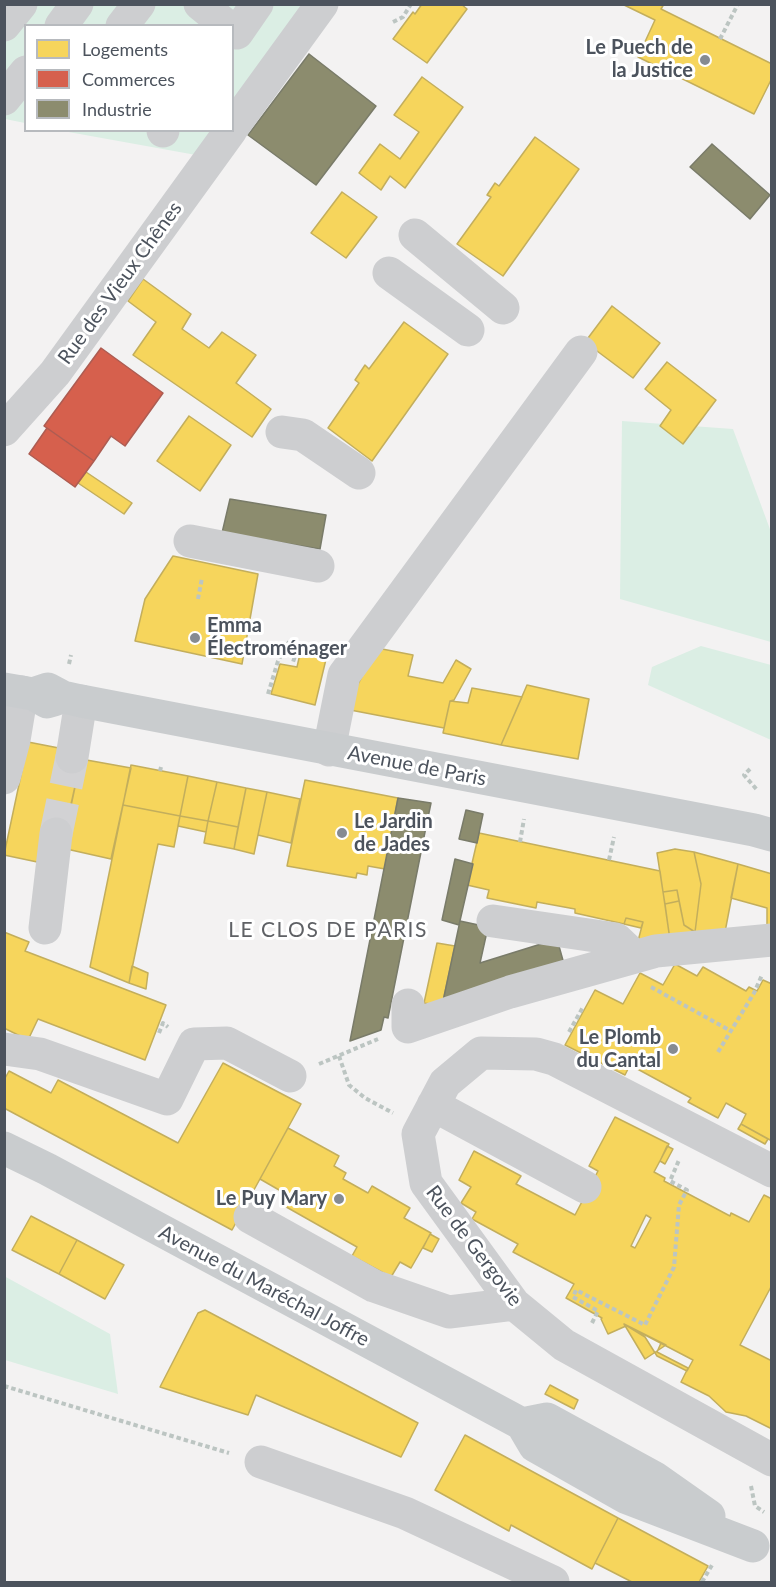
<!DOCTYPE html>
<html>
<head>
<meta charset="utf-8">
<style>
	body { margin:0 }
	#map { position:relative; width:776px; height:1587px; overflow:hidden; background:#f3f2f2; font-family:Lato,sans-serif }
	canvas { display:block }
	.frame { position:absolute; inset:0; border:6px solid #4c535d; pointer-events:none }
	.legend { position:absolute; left:24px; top:24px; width:210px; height:108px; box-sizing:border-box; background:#fff; border:2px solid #b7babe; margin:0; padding:8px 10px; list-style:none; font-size:18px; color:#4c535d }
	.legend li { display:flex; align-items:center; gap:12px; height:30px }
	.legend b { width:30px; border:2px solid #b7babe }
</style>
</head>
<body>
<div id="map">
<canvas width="776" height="1587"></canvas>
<div class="frame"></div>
<ul class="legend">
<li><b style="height:16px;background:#f6d55c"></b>Logements</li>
<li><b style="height:16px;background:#d6604d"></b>Commerces</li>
<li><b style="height:16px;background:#8c8c6e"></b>Industrie</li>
</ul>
</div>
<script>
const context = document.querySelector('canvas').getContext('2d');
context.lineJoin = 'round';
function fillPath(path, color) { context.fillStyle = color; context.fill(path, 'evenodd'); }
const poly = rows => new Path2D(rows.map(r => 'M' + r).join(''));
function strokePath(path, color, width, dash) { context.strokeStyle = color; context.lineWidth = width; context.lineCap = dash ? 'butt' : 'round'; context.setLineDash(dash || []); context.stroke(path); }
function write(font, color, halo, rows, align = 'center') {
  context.font = font + ' Lato,sans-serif'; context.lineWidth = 6; context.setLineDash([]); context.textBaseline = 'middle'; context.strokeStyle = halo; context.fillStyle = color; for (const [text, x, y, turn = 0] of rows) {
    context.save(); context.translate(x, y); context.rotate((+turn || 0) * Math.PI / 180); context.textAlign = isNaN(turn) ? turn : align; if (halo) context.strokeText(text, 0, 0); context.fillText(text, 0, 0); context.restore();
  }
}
const green = poly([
	[4,5,307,5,233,106,232,26,26,26,25,123,5,119],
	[63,131,214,131,196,155],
	[622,421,733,429,771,532,771,642,620,599],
	[701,646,771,665,771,740,648,685,652,667],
	[4,1276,110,1334,118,1394,5,1360]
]);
const homes = poly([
	[422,4,461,4,467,9,427,63,393,39,413,12,415,14,422,4],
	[622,4,664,4,661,9,772,64,772,78,754,114,638,57,655,20,622,4],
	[422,77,463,107,405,188,390,176,381,190,359,173,380,144,400,159,419,132,394,115,422,77],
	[535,137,579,169,503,276,457,244,491,197,487,195,495,183,499,186,535,137],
	[342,192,377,217,346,258,311,233,342,192],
	[143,279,191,314,182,329,209,348,222,332,256,355,236,383,271,409,252,437,133,355,156,322,128,301,143,279],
	[612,306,660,343,633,378,585,342,612,306],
	[404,322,448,354,372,461,328,428,359,383,355,380,365,365,369,369,404,322],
	[667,362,716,400,683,444,660,426,671,410,645,389,667,362],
	[189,416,231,445,200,491,157,461,189,416],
	[86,472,132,503,124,514,78,483,86,472],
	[173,556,258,574,242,664,135,641,145,599,173,556],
	[302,645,328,651,315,705,271,694,280,664,297,667,302,645],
	[377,648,413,655,408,676,443,683,456,660,471,669,454,700,450,701,444,728,345,709,377,648],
	[527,685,589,699,578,759,501,745,527,685],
	[472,688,522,697,501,745,443,733,450,701,468,703,472,688],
	[28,742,64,749,81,759,64,836,42,863,4,855,28,742],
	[81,759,131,768,111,859,62,848,81,759],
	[131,765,188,776,180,816,123,805,131,765],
	[188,776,217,782,208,821,180,816,188,776],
	[305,780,398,798,385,869,368,866,367,875,357,873,356,878,287,866,305,780],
	[217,782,246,788,238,827,208,821,217,782],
	[246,788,267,792,254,854,234,849,246,788],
	[267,792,300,799,291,843,258,835,267,792],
	[123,805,180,816,174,847,158,844,129,983,90,967,123,805],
	[180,816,208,821,206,832,178,826,180,816],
	[208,821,238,827,234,849,204,843,208,821],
	[479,833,660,871,670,940,637,945,643,922,626,918,624,924,575,913,575,909,537,902,536,908,487,898,489,890,467,885,479,833],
	[675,849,694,852,701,884,695,932,684,925,677,890,663,892,657,853,675,849],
	[694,852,738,864,725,932,695,932,701,884,694,852],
	[738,864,772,874,772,927,767,928,767,908,731,898,738,864],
	[677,890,679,901,665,904,663,892,677,890],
	[679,901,684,925,699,935,670,940,665,904,679,901],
	[626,918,643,922,641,928,624,924,626,918],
	[4,932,29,942,25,951,166,1005,145,1060,38,1019,28,1040,4,1028,4,932],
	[437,943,455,946,442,1006,424,1003,437,943],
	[675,964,697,976,703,967,746,991,749,987,757,991,763,980,772,984,772,1141,741,1124,746,1114,726,1103,718,1118,688,1102,691,1098,630,1065,625,1075,565,1045,595,990,623,1004,640,973,663,985,675,964],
	[132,966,148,973,146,989,129,983,132,966],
	[223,1063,301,1104,232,1230,4,1108,4,1080,9,1071,51,1093,58,1080,178,1143,223,1063],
	[615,1117,669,1144,654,1172,665,1178,664,1181,730,1216,731,1213,749,1222,764,1195,772,1199,772,1285,740,1345,772,1361,772,1429,746,1416,726,1412,709,1396,681,1382,688,1368,657,1352,661,1343,624,1324,626,1326,608,1334,601,1319,602,1318,566,1298,574,1284,513,1252,518,1244,472,1219,476,1212,461,1203,471,1187,459,1180,474,1151,521,1176,516,1184,575,1215,598,1171,589,1166,615,1117],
	[741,1124,768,1139,765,1144,738,1129,741,1124],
	[288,1128,339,1156,334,1166,346,1173,343,1179,368,1193,372,1186,410,1208,404,1218,431,1233,411,1268,400,1262,391,1277,352,1256,357,1247,281,1204,286,1194,260,1179,288,1128],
	[667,1146,673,1149,665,1164,660,1161,667,1146],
	[646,1215,651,1218,635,1248,631,1246,646,1215],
	[31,1216,77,1240,59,1274,12,1250,31,1216],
	[430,1234,439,1239,432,1252,423,1248,430,1234],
	[77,1240,124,1265,105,1299,59,1274,77,1240],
	[205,1310,418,1423,401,1457,256,1395,248,1415,160,1387,198,1313,205,1310],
	[624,1324,666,1345,645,1359,624,1324],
	[624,1324,693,1360,687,1371,657,1356,645,1337,624,1324],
	[550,1385,578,1400,574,1409,545,1394,550,1385],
	[465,1435,618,1518,592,1569,511,1525,509,1531,435,1490,465,1435],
	[618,1518,708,1566,699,1582,632,1582,595,1563,618,1518]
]);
const shops = poly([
	[101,348,163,393,125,446,111,436,94,461,44,426,101,348],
	[47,428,94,461,75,487,29,454,47,428]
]);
const industry = poly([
	[309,54,376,106,316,185,248,135,309,54],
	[712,144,770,195,750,219,690,167,712,144],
	[230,499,326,515,320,549,222,533,230,499],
	[398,798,431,803,425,832,388,1018,384,1017,381,1030,350,1041,398,798],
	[466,810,483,814,477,843,459,839,466,810],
	[455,859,473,864,459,925,442,920,455,859],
	[460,921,488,927,480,963,557,939,564,964,442,1006,460,921]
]);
const minorTunnel = poly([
	[56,834,72,757]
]);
const path = poly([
	[393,22,403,17,411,4],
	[720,39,738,4],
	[198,599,202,578],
	[69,664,71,655],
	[268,694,278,661,290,640,299,644,293,662],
	[750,769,744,775,758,791],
	[160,771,161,767],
	[520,842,524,819],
	[609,860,614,837],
	[651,987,731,1031],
	[569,1032,583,1007],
	[159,1033,163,1023,168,1027],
	[718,1052,754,993,762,975],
	[339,1056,349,1085,365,1098,393,1113],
	[319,1064,378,1039],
	[592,1323,598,1311,573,1297,576,1290,645,1325,674,1267,679,1205,687,1190,670,1181,679,1160],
	[4,1386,229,1453],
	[751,1486,755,1506,764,1512],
	[702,1582,712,1565]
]);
const minor = poly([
	[200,4,227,26],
	[4,25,21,4],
	[61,26,77,4],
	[122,26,139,4],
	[237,33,257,4],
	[4,99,26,72],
	[232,128,322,4],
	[163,131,163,130],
	[415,235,503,308],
	[389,273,468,330],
	[4,430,55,373,231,130],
	[282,432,303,435,359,473],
	[190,541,318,566],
	[329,750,344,675,581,352],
	[72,757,81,701],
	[4,778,14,740,22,692],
	[493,921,616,939,635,957],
	[45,928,56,834],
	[408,1005,408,1027,510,992,656,951,772,940],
	[4,1049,40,1054,167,1099,194,1044,227,1043,290,1076],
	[433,1105,585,1187],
	[772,1171,554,1059,536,1054,481,1053,445,1083,418,1134,426,1183,514,1304,564,1345,772,1460],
	[250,1217,374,1286,449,1312,514,1304],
	[261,1462,405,1513,553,1582]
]);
const major = poly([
	[4,689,33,694,47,702,54,700],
	[33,694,48,689,63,697,81,701,754,830,772,835],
	[4,1148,47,1169,522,1424,535,1446,625,1497,753,1546],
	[522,1424,547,1419,655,1478,709,1516]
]);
const markers = [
	[705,60,6,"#868b91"],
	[195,638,6,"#868b91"],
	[342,833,6,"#868b91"],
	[673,1049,6,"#868b91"],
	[339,1199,6,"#868b91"]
];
const poiNames = [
	["Le Puech de",693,48],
	["la Justice",693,71],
	["Emma",207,626,"left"],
	["Électroménager",207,649,"left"],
	["Le Jardin",354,822,"left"],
	["de Jades",354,845,"left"],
	["Le Plomb",661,1038],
	["du Cantal",661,1061],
	["Le Puy Mary",327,1199]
];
const streetNames = [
	["Rue des Vieux Chênes",120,283,-54],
	["Avenue de Paris",417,766,11],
	["Rue de Gergovie",474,1246,53],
	["Avenue du Maréchal Joffre",264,1286,28]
];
const neighbourhoodNames = [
	["LE CLOS DE PARIS",328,930]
];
fillPath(green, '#dbeee4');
fillPath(homes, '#f6d55c');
strokePath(homes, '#c3ae5c', 1.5);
fillPath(shops, '#d6604d');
strokePath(shops, '#ad5c52', 1.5);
fillPath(industry, '#8c8c6e');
strokePath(industry, '#797b69', 1.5);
strokePath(minorTunnel, '#d2d2d4', 33, [33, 16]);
strokePath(path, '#bcc5c2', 4, [4.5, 3]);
strokePath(minor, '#cdced0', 33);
strokePath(major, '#c9ccce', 33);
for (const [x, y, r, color] of markers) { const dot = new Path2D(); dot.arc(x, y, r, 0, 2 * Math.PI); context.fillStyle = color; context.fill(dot); strokePath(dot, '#fff', 2); }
write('bold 20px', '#4c535d', '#fff', poiNames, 'right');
write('20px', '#4c535d', '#fff', streetNames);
context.letterSpacing = '1.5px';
write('21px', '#5f6165', '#fff', neighbourhoodNames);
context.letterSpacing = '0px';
</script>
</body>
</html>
